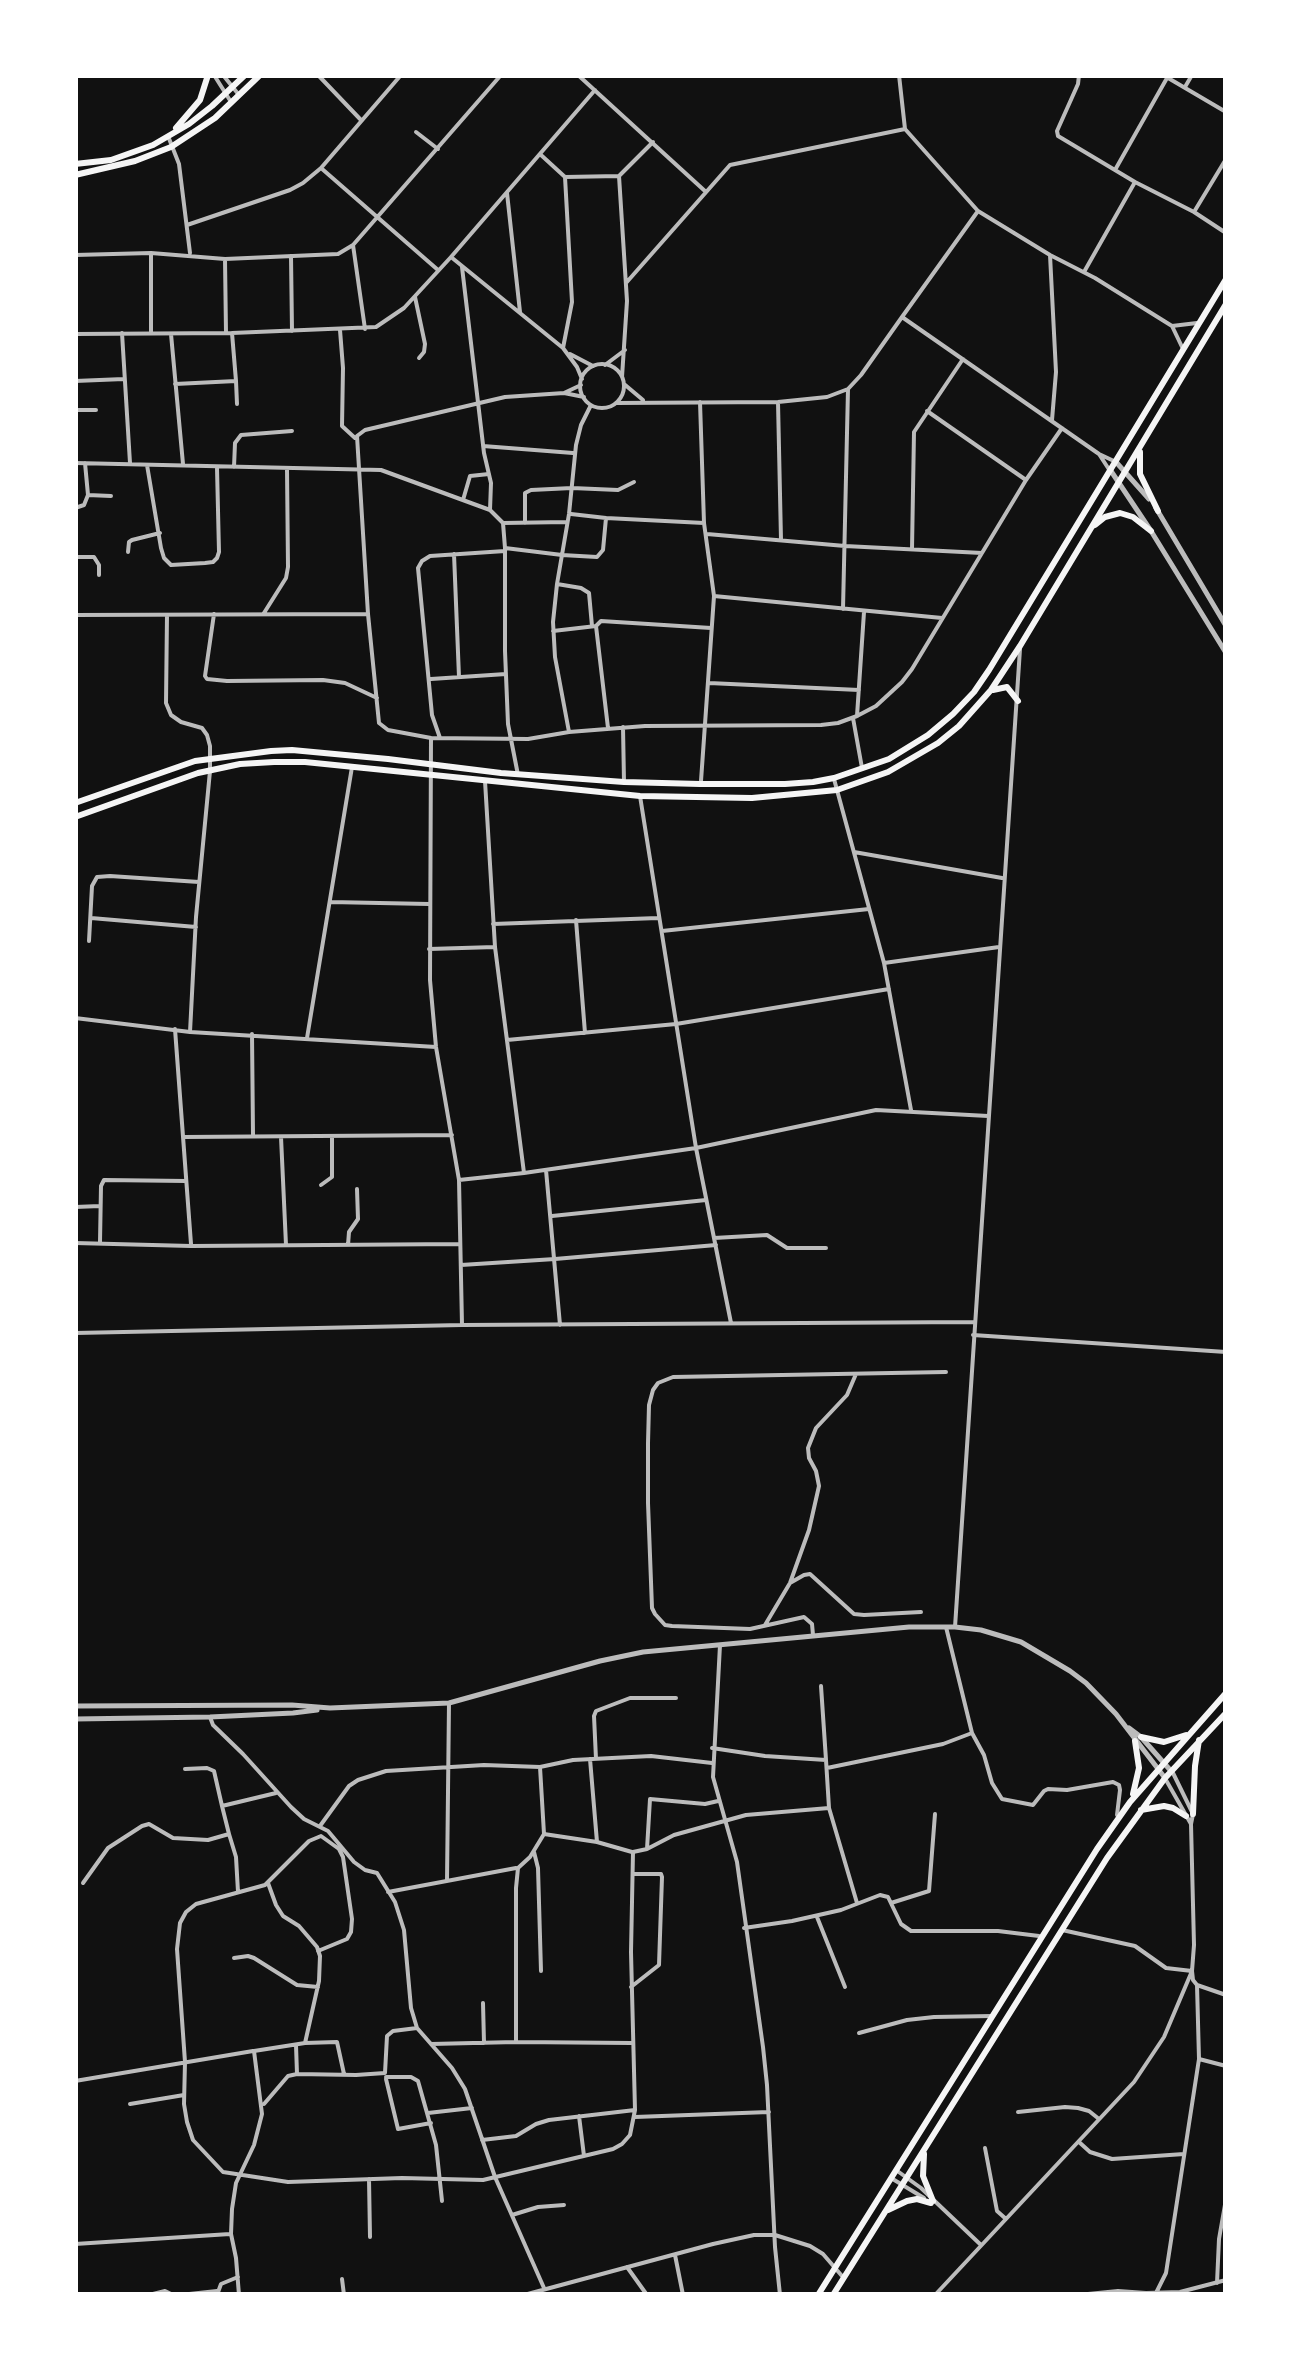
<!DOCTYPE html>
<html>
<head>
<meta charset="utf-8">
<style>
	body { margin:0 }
	#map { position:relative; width:1301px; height:2370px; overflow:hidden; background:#111; font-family:"Noto Serif",serif }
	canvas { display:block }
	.frame { position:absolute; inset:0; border:78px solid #fff; pointer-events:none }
</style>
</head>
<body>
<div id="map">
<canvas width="1301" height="2370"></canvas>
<div class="frame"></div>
</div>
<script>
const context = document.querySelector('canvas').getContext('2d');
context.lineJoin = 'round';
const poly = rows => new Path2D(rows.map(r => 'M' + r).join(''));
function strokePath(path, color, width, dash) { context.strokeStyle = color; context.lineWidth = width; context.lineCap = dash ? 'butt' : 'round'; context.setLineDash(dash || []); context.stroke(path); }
const minor = poly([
	[214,75,231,102],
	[223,75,239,95],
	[318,75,360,119],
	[578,75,706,192],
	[899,75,905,129,978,211,1050,255,1095,278,1172,326,1183,349],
	[1079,75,1078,84,1057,131,1058,136,1135,182,1194,212,1226,159],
	[1163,75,1226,112],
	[1185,87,1192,75],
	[416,132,438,149],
	[168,136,179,164,190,253],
	[541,155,565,177,572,302,563,348],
	[321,168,438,270],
	[1115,170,1167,78],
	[565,177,619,176],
	[507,193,520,312],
	[1194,212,1226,233],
	[187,225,290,190,303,183,321,168,401,75],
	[353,245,365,329],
	[151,253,151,333],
	[75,255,151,253,225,259,338,254,353,245,501,75],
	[1050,255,1056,372,1052,420],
	[291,256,292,331],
	[451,257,595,90],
	[225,259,226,333],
	[462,267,484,453,491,483,490,510],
	[1084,272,1135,182],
	[626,283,730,165,905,129],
	[415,297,425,344,424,352,419,358],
	[902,317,978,211],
	[1172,326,1197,323],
	[340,330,343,368,342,426,355,438],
	[122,333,130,463],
	[75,334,232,333,376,327,404,308,451,257,563,348,577,367,582,379],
	[171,334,183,464],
	[570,354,593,366],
	'580 386a22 22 0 1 1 44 0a22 22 0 1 1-44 0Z',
	[605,365,625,350],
	[622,377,627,301,619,176,653,142],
	[75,381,124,379],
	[236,381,237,404],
	[175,384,236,381,232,333],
	[624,384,643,400],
	[564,393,581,385],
	[700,402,704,523,714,596,701,781],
	[778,402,781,540],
	[616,403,778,402,827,397,848,389,861,375,902,317,1099,454,1116,462],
	[75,410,96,410],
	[927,411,1026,480],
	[483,446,573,453],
	[1099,454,1110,471],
	[75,463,381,470,490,510,503,523,505,548],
	[147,465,161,548,164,558,171,565,205,563,213,562,217,558,219,552,217,468],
	[234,467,235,443,241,435,292,431],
	[88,495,111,496],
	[463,500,470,476,489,474],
	[75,508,84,505,88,495,85,463],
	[571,514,606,518],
	[503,523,567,522],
	[525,523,525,493,531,490,572,488,618,490,634,482],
	[707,534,845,546,982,553],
	[912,549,914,432,963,359],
	[128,552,129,542,132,540,160,533],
	[454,554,459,677],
	[75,557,94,557,99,565,99,575],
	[557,584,581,588,589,593,592,626],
	[714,596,942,618],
	[843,609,848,389],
	[264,613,286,578,288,567,287,469],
	[214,614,205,676,207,679,227,681,323,680,345,683,377,698],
	[75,615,368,614],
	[167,615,166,703,171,715,181,722,202,728,207,735,210,746,210,771,196,917,190,1032],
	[596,626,608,728],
	[553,631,596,626,601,621,711,628],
	[431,679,506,674],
	[709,683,859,690],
	[857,716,864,612],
	[853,718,862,768],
	[623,727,624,782],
	[569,732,555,657,553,622,557,584,569,514,576,445,581,425,591,405],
	[431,738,528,739,569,732,645,726,821,725,838,723,857,716,876,706,902,682,912,669,1026,480,1062,428],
	[440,738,432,715,418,568,422,561,430,556,505,551],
	[518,775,508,724,505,651,505,548,562,555,597,557,603,550,606,518,704,523],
	[834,779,884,963,911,1110],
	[485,781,495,947,524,1173],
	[640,796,696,1148,731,1323],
	[854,852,1002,878],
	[330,902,429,904],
	[91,918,196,927],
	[576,920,585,1033],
	[493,924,658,918],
	[662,931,869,909],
	[89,941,92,886,97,877,110,876,199,882],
	[429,949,495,947],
	[884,963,999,947],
	[75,1018,190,1032,436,1047],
	[175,1029,191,1244],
	[252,1034,253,1135],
	[307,1038,352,767],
	[507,1040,676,1024,889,989],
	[184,1137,452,1135],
	[281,1137,286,1245],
	[546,1170,560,1325],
	[459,1180,524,1173,696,1148,876,1110,988,1116],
	[321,1185,332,1177,332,1136],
	[75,1207,100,1206],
	[552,1216,706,1200],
	[714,1238,767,1235,787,1248,826,1248],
	[100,1242,101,1186,104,1180,186,1181],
	[75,1243,191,1246,460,1244],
	[348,1245,349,1232,358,1219,357,1189],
	[461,1265,555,1259,716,1245],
	[462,1325,459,1180,436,1047,430,980,431,738,388,730,379,723,368,614,357,436,365,430,505,397,564,393,584,397],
	[75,1333,462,1325,974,1322],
	[973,1335,1226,1352],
	[790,1583,804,1575,810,1574,854,1614,864,1615,921,1612],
	[765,1625,790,1583,809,1530,819,1486,816,1471,809,1458,808,1448,816,1428,847,1395,856,1374],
	[955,1627,1020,649],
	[813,1635,812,1624,804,1617,750,1629,672,1626,665,1625,655,1614,652,1608,648,1503,648,1443,649,1405,653,1390,658,1383,673,1377,946,1372],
	[720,1645,713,1777,737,1862,763,2047,767,2085,775,2247,780,2295],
	[821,1686,826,1760],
	[210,1717,213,1725,243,1754,291,1807,304,1819,328,1831,354,1862,365,1870,377,1873,395,1902,404,1930,411,2008,417,2028,452,2068,465,2089,495,2177,544,2288],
	[972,1733,984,1755,992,1783,1002,1799,1033,1805,1044,1791,1048,1789,1067,1790,1113,1782,1119,1785,1120,1790,1117,1815],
	[712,1748,765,1756,826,1760,829,1808],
	[590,1759,597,1842],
	[596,1759,594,1716,596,1711,630,1698,676,1698],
	[827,1768,943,1744,972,1733,946,1627],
	[185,1769,207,1768,214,1771,222,1806],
	[1166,1780,1191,1824],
	[320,1826,349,1786,358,1780,386,1771,484,1765,540,1767,573,1760,651,1756,712,1763],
	[229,1834,222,1806,276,1793],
	[544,1834,597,1842,632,1852],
	[647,1849,650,1799,705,1804,718,1801],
	[534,1852,538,1868,541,1971],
	[447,1881,449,1703],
	[83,1883,108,1848,142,1826,149,1824,173,1838,208,1840,229,1834,236,1857,238,1892],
	[388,1892,516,1868],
	[891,1903,929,1891,935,1814],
	[817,1917,845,1987],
	[744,1928,792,1921,841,1910,880,1895,888,1897,901,1924,911,1931,998,1931,1039,1936],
	[1062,1930,1135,1946,1166,1968,1192,1971,1193,1980,1197,1985,1199,2059,1166,2273,1155,2295],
	[318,1951,347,1939,351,1932,352,1919,343,1857,339,1849,321,1836,309,1841,265,1885,196,1904,186,1912,180,1923,177,1949,185,2062,184,2104,187,2122,193,2140,223,2172,288,2182,402,2178,483,2180,613,2149,622,2144,630,2135,635,2110,631,1952,633,1852,647,1849,674,1835,746,1815,829,1808,857,1903],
	[234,1958,248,1956,254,1958,297,1985,318,1987],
	[1197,1985,1226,1995],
	[631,1987,659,1965,662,1877,661,1874,634,1874],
	[483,2003,484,2043],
	[859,2033,907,2020,934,2017,992,2016],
	[516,2042,631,2043],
	[305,2043,337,2042,344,2074],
	[431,2044,516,2042,516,1888,518,1868,530,1857,544,1834,540,1767],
	[1199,2059,1226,2066],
	[297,2074,356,2075,385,2073,387,2036,393,2031,417,2028],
	[386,2077,411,2077,418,2081,436,2145,442,2201],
	[386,2079,398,2129,431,2123],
	[75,2081,253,2051],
	[130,2104,184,2095],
	[264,2104,288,2076,297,2074,296,2045],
	[1018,2112,1065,2107,1078,2108,1089,2111,1099,2119],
	[428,2113,472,2108],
	[579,2116,584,2156],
	[635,2117,769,2112],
	[482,2140,516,2136,536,2124,549,2120,635,2110],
	[1079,2142,1090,2152,1112,2159,1184,2154],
	[985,2148,997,2211,1006,2219],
	[896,2170,921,2188,981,2245],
	[891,2178,924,2198],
	[369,2179,370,2237],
	[512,2215,538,2207,564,2205],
	[75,2244,230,2234],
	[675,2255,683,2295],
	[627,2267,647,2295],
	[342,2279,344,2295],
	[1217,2283,1219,2239,1226,2199],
	[149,2295,165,2291,173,2295],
	[180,2295,217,2291],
	[217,2295,221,2284,238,2277],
	[239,2295,236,2258,231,2234,232,2209,236,2183,254,2145,262,2114,254,2051,305,2043,319,1981,320,1956,317,1947,299,1926,283,1916,276,1905,268,1883],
	[524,2295,713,2244,754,2235,775,2235,810,2246,823,2254,842,2276],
	[935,2295,1134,2082,1164,2037,1192,1971,1194,1945,1191,1824,1193,1814,1173,1773],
	[1078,2295,1118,2291,1146,2293,1180,2292,1226,2280]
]);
const tertiary = poly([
	[1116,462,1149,499],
	[1111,471,1151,531,1226,653],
	[1156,508,1226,626],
	[75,1706,292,1705,330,1708,449,1703,600,1661,643,1652,909,1627,955,1627,981,1630,1021,1642,1070,1671,1086,1683,1116,1714,1165,1778],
	[75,1719,210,1717,293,1713,317,1710],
	[1129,1728,1141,1737,1171,1771]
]);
const primary = poly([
	[176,128,200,100,208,75],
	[75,164,111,160,153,145,189,124,212,106,245,75],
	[75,175,135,161,171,147,215,118,260,75],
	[1140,452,1140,474,1158,511],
	[1095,525,1105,517,1120,513,1133,517,1151,531],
	[993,690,1007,687,1018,701],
	[75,803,195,761,271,751,292,750,388,759,501,773,624,782,700,784,785,784,813,782,834,778,889,759,928,735,953,714,974,692,989,670,1226,279],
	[75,817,198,773,240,764,274,762,305,762,640,796,752,798,837,790,888,772,938,743,959,726,991,690,1020,646,1226,304],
	[1141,1737,1164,1742,1186,1735],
	[1133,1794,1139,1768,1135,1741],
	[1141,1810,1164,1806,1173,1808,1186,1816],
	[1193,1814,1195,1766,1199,1740],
	[924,2154,923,2176,933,2201],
	[888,2210,907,2201,917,2199,931,2203],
	[818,2295,1097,1849,1130,1802,1226,1693],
	[833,2295,1107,1858,1165,1778,1226,1713]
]);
strokePath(minor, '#bcbcbc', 4);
strokePath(tertiary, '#bcbcbc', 5);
strokePath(primary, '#f5f5f5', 6);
</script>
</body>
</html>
